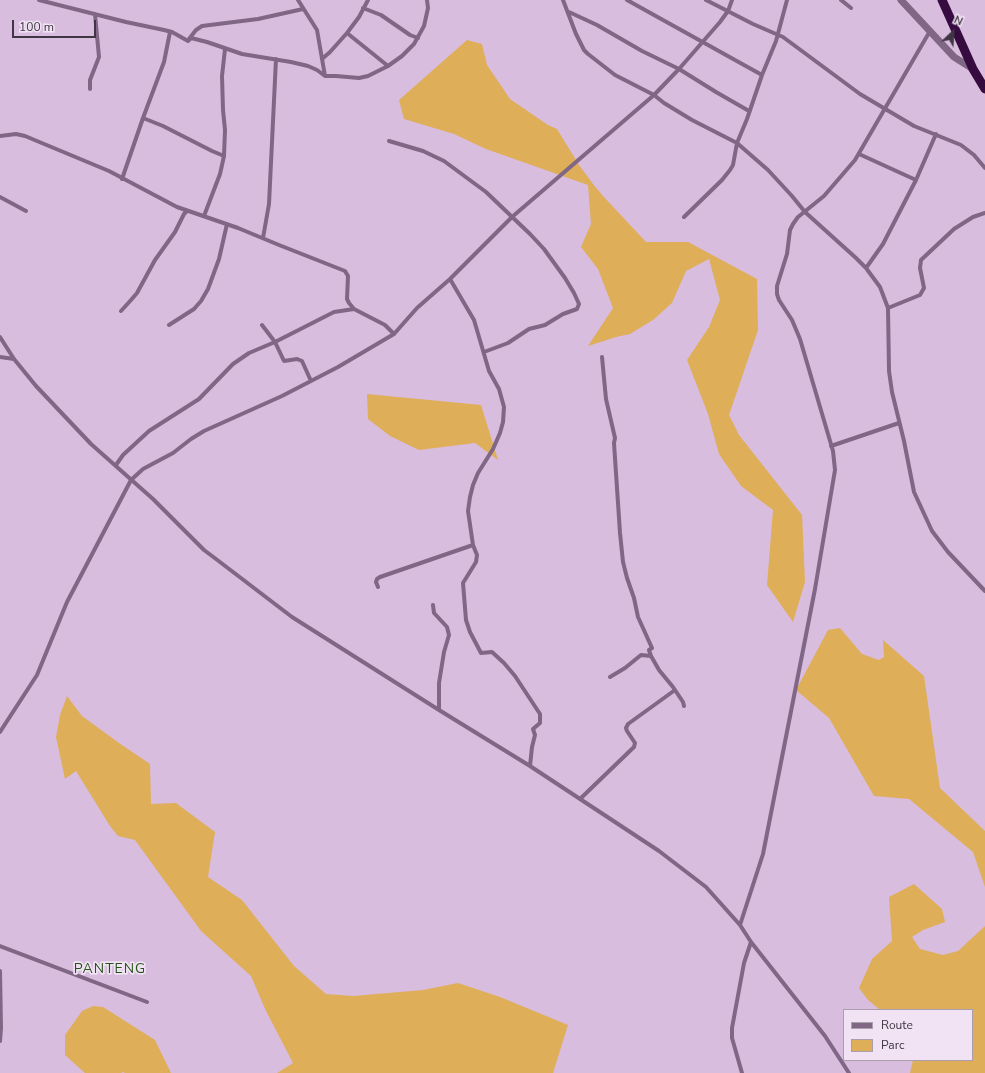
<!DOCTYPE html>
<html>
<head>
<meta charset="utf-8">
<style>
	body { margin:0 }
	#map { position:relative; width:985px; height:1073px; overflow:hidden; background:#d8bdde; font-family:"Nunito Sans",sans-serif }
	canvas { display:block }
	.legend { position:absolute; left:843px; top:1009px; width:130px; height:52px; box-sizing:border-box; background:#f1e3f4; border:1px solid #aa9dad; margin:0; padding:5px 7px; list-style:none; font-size:12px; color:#403542 }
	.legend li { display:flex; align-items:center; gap:8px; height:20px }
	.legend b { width:20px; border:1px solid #aa9dad }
	.north { position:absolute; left:933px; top:12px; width:40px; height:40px; -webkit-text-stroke:3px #f1e3f4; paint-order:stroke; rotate:25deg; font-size:11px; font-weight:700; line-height:16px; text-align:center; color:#403542 }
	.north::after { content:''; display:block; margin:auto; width:14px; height:18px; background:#403542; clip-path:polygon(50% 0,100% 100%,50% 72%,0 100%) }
	.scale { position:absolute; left:12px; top:20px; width:84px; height:18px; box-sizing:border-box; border:2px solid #403542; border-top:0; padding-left:5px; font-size:12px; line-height:14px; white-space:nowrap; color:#403542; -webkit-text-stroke:3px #f1e3f4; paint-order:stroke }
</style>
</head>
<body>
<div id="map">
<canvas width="985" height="1073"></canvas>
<ul class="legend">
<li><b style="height:5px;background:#806786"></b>Route</li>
<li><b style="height:11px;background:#deae58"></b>Parc</li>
</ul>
<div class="north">N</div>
<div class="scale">100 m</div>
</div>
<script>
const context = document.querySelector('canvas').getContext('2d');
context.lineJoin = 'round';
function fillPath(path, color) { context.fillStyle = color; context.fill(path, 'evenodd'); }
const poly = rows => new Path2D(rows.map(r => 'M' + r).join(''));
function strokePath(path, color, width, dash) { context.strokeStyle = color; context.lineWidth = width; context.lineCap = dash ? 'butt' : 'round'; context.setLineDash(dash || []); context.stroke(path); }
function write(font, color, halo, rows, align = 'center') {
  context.font = font + ' "Nunito Sans",sans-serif'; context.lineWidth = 3.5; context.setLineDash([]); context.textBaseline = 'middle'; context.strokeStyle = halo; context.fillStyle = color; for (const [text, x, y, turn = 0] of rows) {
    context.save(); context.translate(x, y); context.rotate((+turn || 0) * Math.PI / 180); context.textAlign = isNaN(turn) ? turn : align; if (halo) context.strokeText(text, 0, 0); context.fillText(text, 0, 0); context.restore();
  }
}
const green = poly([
	[467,40,482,44,487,65,510,99,548,125,557,129,579,165,593,184,603,196,646,242,688,242,757,279,758,330,729,415,739,435,802,515,805,582,793,622,767,585,773,510,741,486,719,454,708,414,687,360,709,327,720,300,709,259,686,271,672,303,653,320,630,334,616,337,588,346,613,308,598,269,581,247,591,224,588,185,486,149,454,134,404,119,399,100],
	[367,394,481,405,498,460,475,443,419,450,390,436,368,419],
	[840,628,862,654,879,660,884,657,883,640,924,676,940,788,985,831,985,887,973,852,909,799,874,796,829,718,796,690,828,630],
	[67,696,82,716,119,743,150,764,151,804,176,803,215,832,208,877,242,900,294,966,326,994,353,996,423,990,458,983,500,997,568,1025,553,1073,277,1073,293,1063,266,1011,251,976,201,931,135,840,118,836,110,826,76,771,65,779,56,737,60,715],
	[914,884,942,909,945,922,923,930,912,937,920,949,943,955,958,951,985,926,985,1073,910,1073,913,1060,972,1060,972,1010,880,1010,868,1000,859,988,872,959,892,941,889,897],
	[93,1006,103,1007,155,1040,171,1073,125,1073,123,1072,121,1073,85,1073,65,1055,65,1035,82,1011]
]);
const minor = poly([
	[39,0,126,22,164,30,172,32,188,41,191,38,207,42,242,54,291,62,308,66,317,70,325,76,336,76,359,78,368,76,388,66,402,56,414,44,424,26,428,8,427,0],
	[298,0,317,30,325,76],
	[563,0,576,34,584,50,588,54,615,75,654,95,664,103,692,120,737,143,768,170,792,196,805,212,856,258,866,268,880,287,888,308,889,371,892,392,904,441,914,492,932,531,948,552,985,591],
	[627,0,762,75],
	[706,0,753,24,783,37,860,94,914,126,961,145,974,155,985,168],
	[841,0,851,8],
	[363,8,381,15,410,35,418,38],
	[569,12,597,25,642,51,679,69,716,92,749,111],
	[347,33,388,66],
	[189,39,196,30,202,26,258,19,303,9],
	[322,59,330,52,347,33,359,17,368,0],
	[90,89,90,80,99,57,95,14],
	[143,118,163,126,212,151,224,156],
	[0,136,16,134,25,136,109,171,177,207,238,228,279,245,345,271,348,276,347,299,349,303,354,309,385,325,394,334],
	[389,141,423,151,444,161,486,192,530,234,544,249,565,278,574,293,579,304,577,309,563,314,545,325,529,329,508,343,484,352],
	[859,154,916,180],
	[122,179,143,118,164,62,170,32],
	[0,197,26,211],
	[204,216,220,174,224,156,225,130,223,110,222,76,225,49],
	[684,217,722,180,730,170,733,165,737,143,747,119,762,75,776,41,787,0],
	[263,238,269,204,276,59],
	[866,268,883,244,916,180,936,134],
	[450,279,474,320,489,371,499,389,504,407,503,422,500,433,493,449,478,473,473,485,470,497,468,511,473,545,477,555,476,562,463,583,466,620,470,632,481,653,492,652,504,663,515,676,540,714,540,723,533,729,535,735,532,747,530,766],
	[888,308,920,295,924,288,920,268,921,260,954,229,973,217,985,213],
	[121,311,131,300,137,293,155,260,175,232,184,214,187,211],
	[169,325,194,309,201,301,208,289,219,259,227,224],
	[262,325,275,342,284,361,297,359,302,361,311,381],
	[0,337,14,359,36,386,91,444,153,499,204,550,216,559,292,617,439,710,530,766,659,851,706,887,740,925,751,942,825,1036,849,1073],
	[0,357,14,359],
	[602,357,606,399,615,438,614,443,620,533,623,562,627,578,634,598,638,617,652,648,649,650,651,656,641,655,625,668,610,677],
	[831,446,899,423],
	[116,465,123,455,149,431,199,399,233,364,249,353,275,342,334,312,354,309],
	[378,587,376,582,377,579,380,577,473,545],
	[433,605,434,613,447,627,449,635,444,652,439,683,439,710],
	[675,690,683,702,684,706],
	[0,732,37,675,67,602,131,480,143,469,173,453,191,439,204,431,282,396,338,367,394,334,417,308,450,279,512,217,654,95,679,69,720,22,728,11,732,0],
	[580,799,634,747,635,743,627,731,626,728,628,724,675,690,673,687,659,670,651,656],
	[740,925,763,854,815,589,835,470,833,451,800,339,792,320,779,300,777,294,777,286,787,254,790,230,793,224,798,217,824,196,855,160,930,31],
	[0,946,147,1002],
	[0,971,1,1028,0,1041],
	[742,1073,732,1038,732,1028,744,963,751,942]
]);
const tertiary = poly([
	[901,0,954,57,973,69]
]);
const trunk = poly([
	[942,0,973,69,985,89]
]);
const quarterNames = [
	["PANTENG",110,970]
];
fillPath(green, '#deae58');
strokePath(minor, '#806786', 4);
strokePath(tertiary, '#806786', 7);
strokePath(trunk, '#360c40', 9);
context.letterSpacing = '1px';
write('14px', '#25531a', '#f1e3f4', quarterNames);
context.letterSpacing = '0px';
</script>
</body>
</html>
